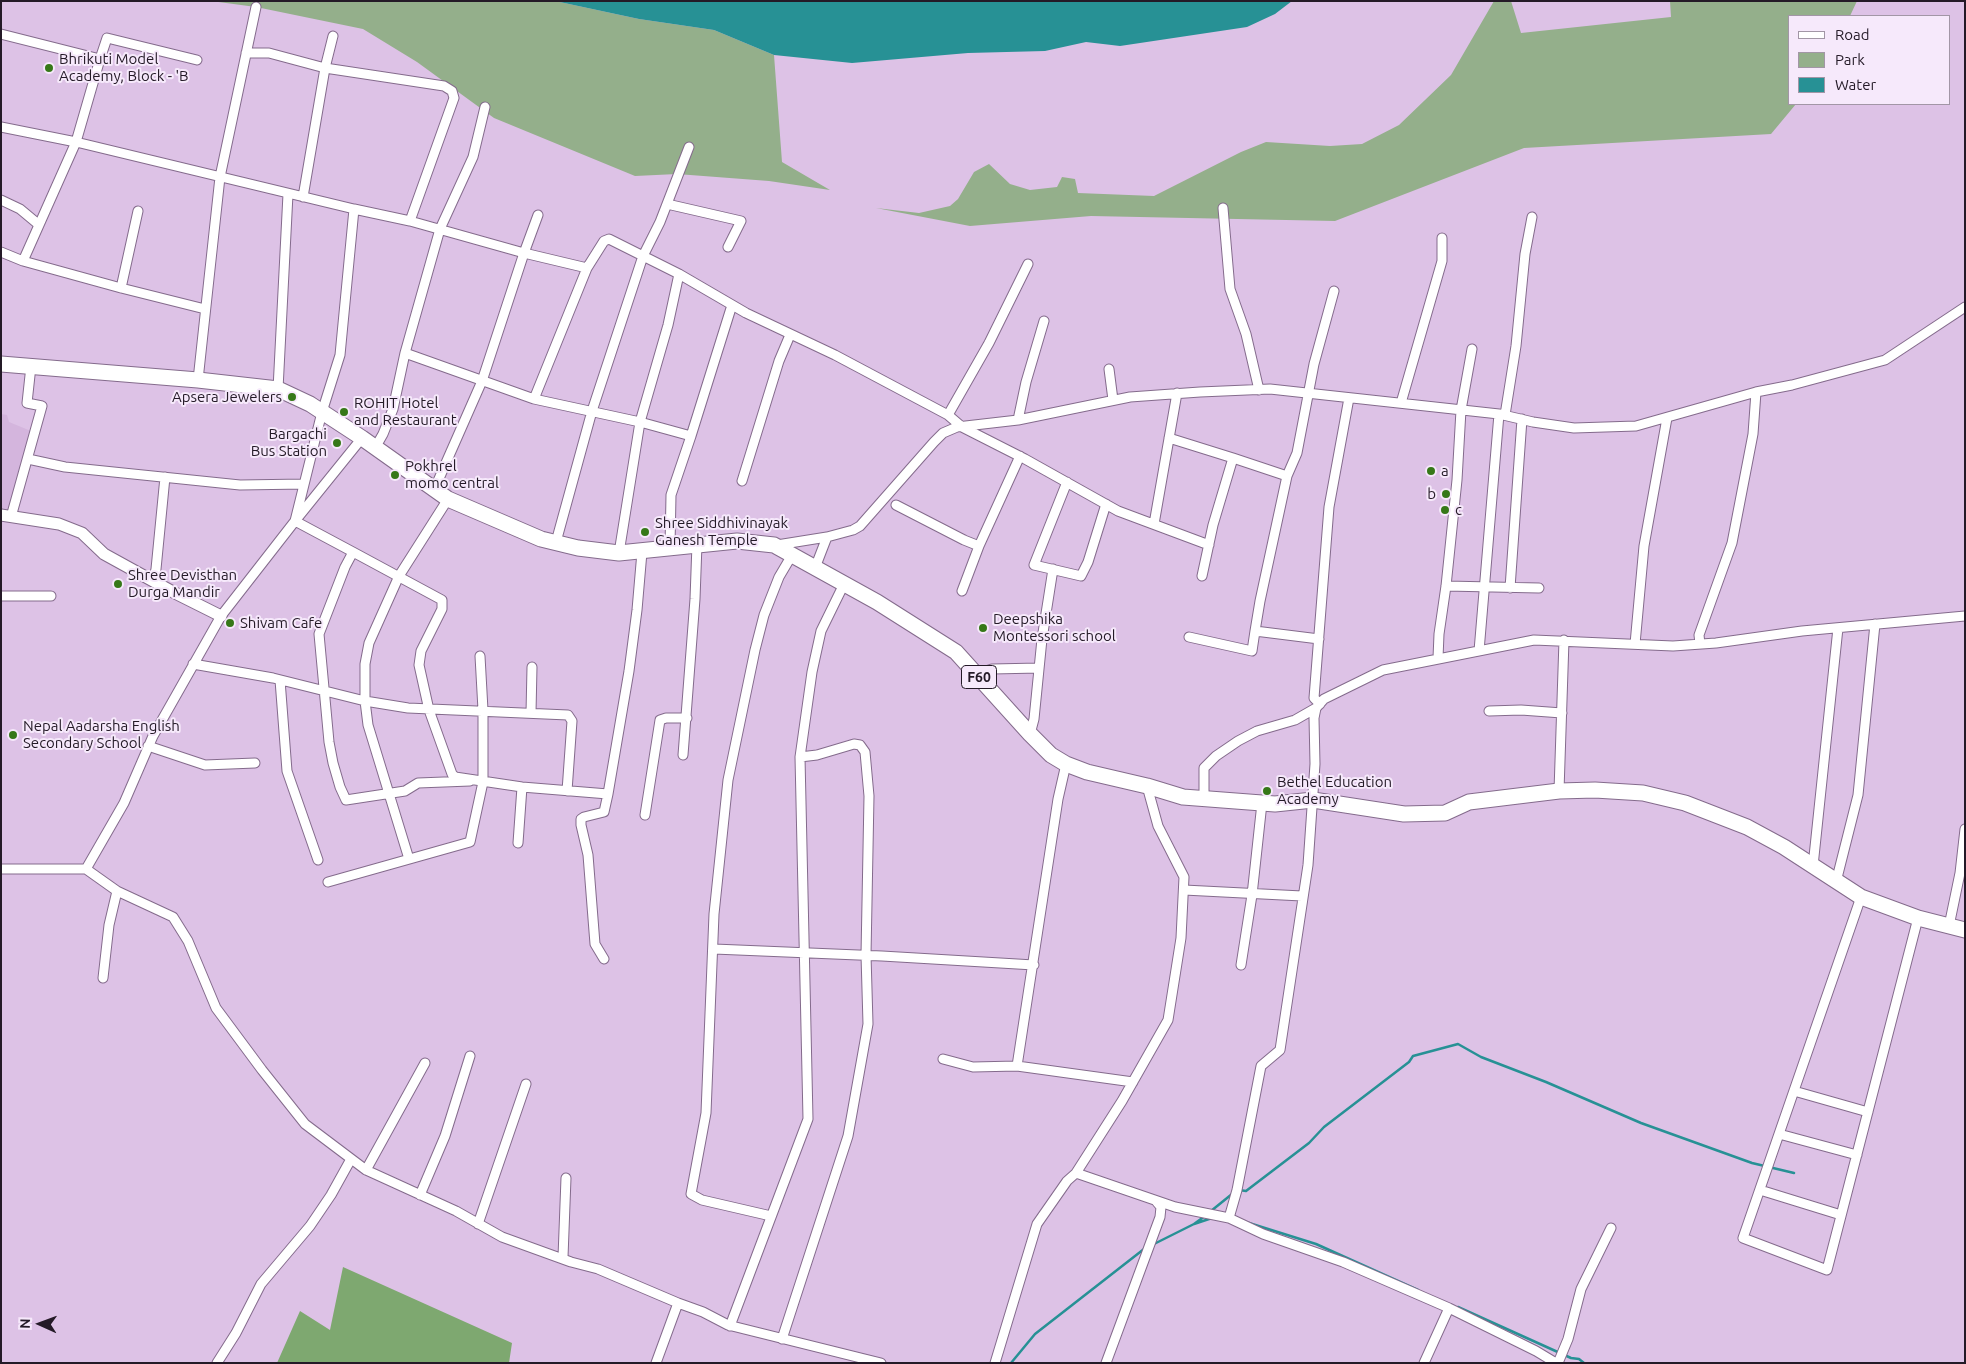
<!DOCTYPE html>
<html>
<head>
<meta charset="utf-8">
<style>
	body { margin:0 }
	#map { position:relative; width:1966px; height:1364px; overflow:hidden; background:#ddc2e6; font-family:Ubuntu,sans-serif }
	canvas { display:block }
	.frame { position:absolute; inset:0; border:2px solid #241a27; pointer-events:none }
	.legend { position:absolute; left:1788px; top:15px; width:162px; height:90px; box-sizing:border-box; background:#f6e9fb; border:1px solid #a296a6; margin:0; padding:6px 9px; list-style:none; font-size:15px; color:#241a27 }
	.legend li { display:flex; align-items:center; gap:10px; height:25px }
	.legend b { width:25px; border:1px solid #a296a6 }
	.north { position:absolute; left:15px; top:1299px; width:50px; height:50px; -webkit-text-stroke:4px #f6e9fb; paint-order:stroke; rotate:272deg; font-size:14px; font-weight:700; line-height:20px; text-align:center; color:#241a27 }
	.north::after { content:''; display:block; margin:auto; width:18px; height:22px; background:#241a27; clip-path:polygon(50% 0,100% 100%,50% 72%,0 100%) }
</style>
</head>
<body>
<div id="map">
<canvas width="1966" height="1364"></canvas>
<div class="frame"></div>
<ul class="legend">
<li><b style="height:6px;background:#fff"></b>Road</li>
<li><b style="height:14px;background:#94af8b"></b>Park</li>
<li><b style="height:14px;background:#279195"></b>Water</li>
</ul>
<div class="north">N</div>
</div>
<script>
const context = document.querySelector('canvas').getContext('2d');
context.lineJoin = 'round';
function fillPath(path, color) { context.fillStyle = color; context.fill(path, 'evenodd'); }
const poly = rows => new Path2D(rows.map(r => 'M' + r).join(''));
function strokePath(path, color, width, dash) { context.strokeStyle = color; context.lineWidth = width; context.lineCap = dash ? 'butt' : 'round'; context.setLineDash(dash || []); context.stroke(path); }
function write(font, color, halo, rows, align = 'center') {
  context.font = font + ' Ubuntu,sans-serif'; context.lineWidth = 4; context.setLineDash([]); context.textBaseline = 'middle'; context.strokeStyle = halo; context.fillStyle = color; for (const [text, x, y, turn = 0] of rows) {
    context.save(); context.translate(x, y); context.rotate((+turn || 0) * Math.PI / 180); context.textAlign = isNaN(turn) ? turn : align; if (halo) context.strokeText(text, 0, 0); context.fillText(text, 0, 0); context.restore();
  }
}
const built = poly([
	[1,414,7,415,9,422,31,431,9,512,1,511]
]);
const green = poly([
	[211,1,555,1,639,19,714,30,774,55,782,162,830,190,769,181,677,174,635,176,494,118,417,62,363,29,256,7],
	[1494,1,1511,1,1521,33,1671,17,1670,1,1857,1,1850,16,1790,16,1790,104,1796,104,1771,134,1524,148,1335,221,1091,216,970,226,876,208,919,213,950,206,958,199,974,172,989,164,1010,184,1030,190,1057,187,1062,177,1075,179,1078,193,1154,196,1241,152,1266,142,1330,146,1362,144,1399,125,1451,75]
]);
const forest = poly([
	[343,1267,512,1343,509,1363,277,1363,300,1311,330,1330]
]);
const water = poly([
	[555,1,1292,1,1275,14,1247,27,1120,46,1086,42,1045,51,968,53,852,63,774,55,714,30,639,19]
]);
const stream = poly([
	[1239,1190,1246,1191,1309,1143,1324,1127,1409,1062,1413,1056,1458,1044,1481,1057,1546,1082,1641,1123,1752,1163,1794,1173],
	[1211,1211,1232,1194],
	[1249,1223,1316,1244,1418,1290],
	[1194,1224,1205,1216],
	[1154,1244,1194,1224,1212,1218],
	[1458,1307,1571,1358,1579,1359,1584,1363],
	[1011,1363,1035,1334,1144,1249]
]);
const minor = poly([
	[1,34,100,59,76,142,23,261],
	[333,36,325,68,444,86,452,91,454,98,410,221],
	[246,53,269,53,325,68,303,197],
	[100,59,107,38,197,60],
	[1,127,76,142,354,209,410,221,524,253,587,268],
	[1,200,20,209,38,224],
	[667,204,741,221,728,247],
	[1223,208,1230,289,1246,334,1259,390],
	[354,209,340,355,322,412,295,521,353,552,345,567,319,634,329,742,333,763,340,787,346,800,405,791,418,783,470,781],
	[1,252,23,261,121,288,205,309],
	[1028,264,989,343,948,415,962,427,1025,459,1118,511,1209,545],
	[679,274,668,325,640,422,691,436,732,305],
	[121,288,138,211],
	[405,353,534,399,640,422,619,553],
	[1109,369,1113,400],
	[198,380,220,177,256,7],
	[278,389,288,194],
	[534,399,587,268,604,241,609,239,679,274,746,313,835,355,948,415],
	[1401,403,1442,261,1442,238],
	[1505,415,1516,346,1525,254,1532,217],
	[1018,420,1026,382,1044,321],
	[1169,438,1233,458],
	[375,448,383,434,393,409,405,353,440,229,473,157,485,107],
	[28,459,65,467,240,485,304,484],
	[1287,476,1297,453,1314,364,1334,291],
	[742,481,779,361,790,335],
	[1067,482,1034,565,1081,576,1088,562,1106,504],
	[434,490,482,381,524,253,538,215],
	[896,505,964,540,979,546,1020,456],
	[11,517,42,406,27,403,31,366],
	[1154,524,1177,393],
	[556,542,592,411,643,256,660,222,689,147],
	[777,545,827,537,853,530,860,526,934,442,943,433,957,427,1018,420,1130,397,1200,392,1270,389,1499,414,1533,422,1574,428,1636,426,1756,392,1792,385,1885,360,1965,307],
	[670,547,671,495,691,436],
	[353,552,442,600,442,609,421,651,419,665,429,710,452,774,455,777,522,787,608,794,629,671,637,610,642,552],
	[815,568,827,537],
	[1202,576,1213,525,1233,458,1287,476,1260,601,1255,631,1319,639],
	[153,581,156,569,165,477],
	[1446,586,1539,588],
	[1510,588,1522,419],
	[962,591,979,546],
	[1,596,51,596],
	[1189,637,1252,651,1255,631],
	[1635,644,1644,546,1667,418],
	[1700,644,1699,635,1732,543,1753,434,1756,392],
	[1479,651,1499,414],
	[1438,658,1439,634,1446,586,1457,480,1461,410,1472,349],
	[193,664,273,678,365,701,408,708,568,715,572,721,567,791],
	[977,674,992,669,1039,668],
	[280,680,287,771,318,860],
	[1320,704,1314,698,1329,507,1349,398],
	[1489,711,1521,710,1562,713],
	[531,713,532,667],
	[1030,734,1034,719,1042,639,1053,569],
	[148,746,205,765,255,763],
	[683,755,695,599,697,544],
	[1559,791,1564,640],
	[1204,799,1204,768,1216,756,1238,741,1257,731,1295,720,1316,708],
	[645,815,660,720,666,718,687,718],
	[518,843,522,787],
	[409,859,368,725,365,701,365,664,369,643,399,576,448,499],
	[1813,866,1838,628],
	[1,869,86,869,124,803,153,736,221,616,295,521,362,438],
	[86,869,117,891,173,917,188,941,216,1008,262,1070,305,1124,366,1170,456,1211,502,1237,571,1262,598,1269,678,1303,703,1312,728,1325,881,1363],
	[328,882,470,842,483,782,483,710,480,656],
	[1836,882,1858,795,1875,624],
	[1184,890,1302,896],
	[1861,897,1743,1238,1827,1270,1918,918],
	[1949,926,1960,873,1965,829],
	[714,949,882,956,1034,965],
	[604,959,595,944,588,855,581,825,581,819,584,817,604,812,608,794],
	[1241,965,1252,895,1262,803],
	[103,978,109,925,117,891],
	[943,1059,973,1067,1017,1066,1133,1082],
	[1017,1066,1058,799,1066,764],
	[1794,1091,1868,1112],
	[1779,1134,1857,1155],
	[366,1170,425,1063],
	[1076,1173,1175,1207,1229,1218,1263,1234,1343,1262,1449,1308,1536,1351,1556,1363],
	[1760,1190,1841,1215],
	[420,1195,445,1136,470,1056],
	[771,1216,702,1200,691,1194,706,1113,714,914,728,780,755,650,764,615,779,577,792,555],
	[1229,1218,1237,1190,1261,1066,1280,1050,1308,865,1315,764,1314,718,1316,708,1324,699,1383,670,1534,640,1673,646,1716,643,1802,631,1965,616],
	[478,1224,526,1084],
	[563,1257,566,1178],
	[730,1326,808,1119,800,757,812,672,821,631,844,584],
	[782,1339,848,1136,868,1024,866,955,869,796,865,752,860,745,854,744,817,755,800,757],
	[217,1363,236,1333,261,1284,310,1226,331,1195,351,1159],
	[656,1363,678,1303],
	[995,1363,1037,1224,1067,1181,1076,1173,1122,1101,1168,1020,1181,938,1184,877,1158,826,1147,786],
	[1106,1363,1160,1217,1161,1207,1156,1201],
	[1424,1363,1449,1308],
	[1558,1363,1568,1339,1581,1289,1611,1228]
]);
const tertiary = poly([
	[1,515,59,524,82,533,104,554,173,592,221,616]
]);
const primary = poly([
	[1,364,198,380,278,389,310,404,362,438,448,499,541,539,578,548,619,553,737,541,774,545,877,602,956,652,1030,734,1051,755,1066,764,1087,772,1147,786,1183,797,1275,804,1313,800,1404,814,1445,813,1469,802,1559,791,1595,790,1643,793,1685,803,1747,827,1784,847,1861,897,1918,918,1965,930]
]);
const markers = [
	[49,68,5,"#367818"],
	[292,397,5,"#367818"],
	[344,412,5,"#367818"],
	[337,443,5,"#367818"],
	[1431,471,5,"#367818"],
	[395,475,5,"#367818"],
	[1446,494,5,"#367818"],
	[1445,510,5,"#367818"],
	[645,532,5,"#367818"],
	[118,584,5,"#367818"],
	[230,623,5,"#367818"],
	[983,628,5,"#367818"],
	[13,735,5,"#367818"],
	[1267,791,5,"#367818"]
];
const shields = [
	[979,677,35]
];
const shieldNames = [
	["F60",979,677]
];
const poiNames = [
	["Bhrikuti Model",59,59],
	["Academy, Block - 'B",59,76],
	["Apsera Jewelers",282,397,"right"],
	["ROHIT Hotel",354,403],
	["and Restaurant",354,420],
	["Bargachi",327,434,"right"],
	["Bus Station",327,451,"right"],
	["Pokhrel",405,466],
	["momo central",405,483],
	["a",1441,471],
	["b",1436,494,"right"],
	["c",1455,510],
	["Shree Siddhivinayak",655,523],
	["Ganesh Temple",655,540],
	["Shree Devisthan",128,575],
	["Durga Mandir",128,592],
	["Deepshika",993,619],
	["Montessori school",993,636],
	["Shivam Cafe",240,623],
	["Nepal Aadarsha English",23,726],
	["Secondary School",23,743],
	["Bethel Education",1277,782],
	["Academy",1277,799]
];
fillPath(built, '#d4b5dd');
fillPath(green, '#94af8b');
fillPath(forest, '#7ea870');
fillPath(water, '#279195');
strokePath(stream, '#279195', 2.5);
strokePath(minor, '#846b8c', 11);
strokePath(tertiary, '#846b8c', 13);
strokePath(primary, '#846b8c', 17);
strokePath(minor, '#fff', 9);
strokePath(tertiary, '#fff', 11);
strokePath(primary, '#fff', 15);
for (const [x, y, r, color] of markers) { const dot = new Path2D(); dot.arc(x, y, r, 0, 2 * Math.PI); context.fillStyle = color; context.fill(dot); strokePath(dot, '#f6e9fb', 2); }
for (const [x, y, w] of shields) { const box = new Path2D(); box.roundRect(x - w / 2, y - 11.5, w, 23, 4); context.fillStyle = '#f6e9fb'; context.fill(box); strokePath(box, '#241a27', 1); }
write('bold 14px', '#241a27', null, shieldNames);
write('15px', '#241a27', '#f6e9fb', poiNames, 'left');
</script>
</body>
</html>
